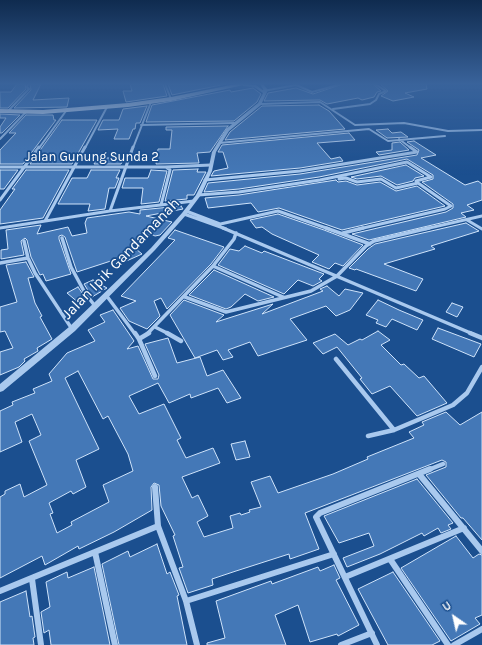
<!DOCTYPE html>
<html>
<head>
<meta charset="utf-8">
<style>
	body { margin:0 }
	#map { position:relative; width:482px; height:645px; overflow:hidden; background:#1b4f8f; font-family:Karla,sans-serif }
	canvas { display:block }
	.north { position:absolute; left:434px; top:597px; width:40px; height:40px; -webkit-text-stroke:3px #1b4f8f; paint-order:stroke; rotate:326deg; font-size:11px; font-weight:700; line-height:16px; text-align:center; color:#fff }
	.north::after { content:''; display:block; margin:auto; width:14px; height:18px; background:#fff; clip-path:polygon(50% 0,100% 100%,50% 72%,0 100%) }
</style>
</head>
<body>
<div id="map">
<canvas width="482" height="645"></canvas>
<div class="north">U</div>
</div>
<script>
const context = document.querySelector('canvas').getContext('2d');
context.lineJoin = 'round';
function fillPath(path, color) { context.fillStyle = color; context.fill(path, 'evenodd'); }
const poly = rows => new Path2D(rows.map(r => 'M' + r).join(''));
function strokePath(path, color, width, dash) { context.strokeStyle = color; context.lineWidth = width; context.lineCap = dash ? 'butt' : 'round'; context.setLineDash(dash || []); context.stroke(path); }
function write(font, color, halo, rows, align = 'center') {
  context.font = font + ' Karla,sans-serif'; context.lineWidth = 3.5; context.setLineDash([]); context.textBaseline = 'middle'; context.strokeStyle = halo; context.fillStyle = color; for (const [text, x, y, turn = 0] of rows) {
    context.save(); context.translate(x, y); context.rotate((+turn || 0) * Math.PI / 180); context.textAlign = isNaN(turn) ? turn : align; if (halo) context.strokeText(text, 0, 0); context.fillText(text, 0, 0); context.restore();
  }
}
const building = poly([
	[17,84,25,84,26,89,8,108,0,108,0,92,11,92,17,84],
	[30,84,41,84,33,100,69,98,67,107,14,108,31,90,30,84],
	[130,84,163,84,167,96,126,102,123,91,132,91,130,84],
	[168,84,226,84,172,95,168,84],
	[343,84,373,84,381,91,377,92,374,97,362,100,358,98,327,104,320,100,264,101,268,93,296,88,313,94,343,84],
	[380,84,426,84,427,89,405,93,414,97,393,101,381,96,388,91,380,84],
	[253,88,261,94,257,102,234,121,146,122,152,105,230,90,231,92,253,88],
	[319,105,329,111,345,129,225,140,230,132,262,106,319,105],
	[147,106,140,123,136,123,135,129,133,129,129,139,114,139,118,129,98,130,103,120,119,120,123,109,147,106],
	[0,114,20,115,2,133,0,133,0,127,6,118,0,118,0,114],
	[26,115,53,115,54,120,56,120,23,164,0,164,0,150,16,133,9,133,26,115],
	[62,120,97,120,72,164,30,164,62,120],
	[228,126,210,152,197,153,199,163,156,164,158,149,170,149,172,130,166,130,166,127,228,126],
	[388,129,392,133,401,132,408,137,387,138,376,130,388,129],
	[349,133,355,140,317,143,331,159,340,157,343,161,300,168,211,176,214,171,228,168,223,152,218,152,222,145,349,133],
	[414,141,436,155,421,158,465,185,478,181,482,184,482,200,467,205,474,210,461,213,466,217,369,240,352,234,446,212,453,208,453,204,422,182,433,179,433,175,407,159,319,177,239,189,204,192,208,183,300,174,417,155,419,150,407,142,414,141],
	[400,142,409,150,379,155,376,152,392,150,392,143,400,142],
	[97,158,124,158,121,164,94,164,97,158],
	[406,165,424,176,415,178,413,181,397,185,381,176,357,179,351,177,406,165],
	[198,169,197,172,206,172,194,195,187,195,187,199,165,201,173,170,198,169],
	[0,170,18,170,4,189,0,189,0,170],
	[26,170,69,170,43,218,0,224,0,210,15,189,12,189,26,170],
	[91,170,120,170,116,178,119,178,115,188,109,188,105,209,88,211,90,204,58,204,72,178,87,178,91,170],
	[151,170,167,171,159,202,141,204,143,188,122,188,125,178,148,178,151,170],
	[336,180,338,182,346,181,357,185,380,182,396,191,417,186,445,206,342,230,279,208,258,212,251,203,208,208,205,198,239,195,336,180],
	[181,206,183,209,146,216,172,222,160,235,155,236,151,234,130,244,142,254,122,263,120,258,77,272,65,237,62,235,59,236,59,239,71,274,46,281,43,274,40,275,31,257,27,240,25,238,21,241,24,255,1,259,1,250,8,249,6,230,41,225,37,234,68,227,72,236,87,233,85,223,87,218,129,212,140,214,140,210,181,206],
	[278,214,324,230,363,245,343,266,335,263,329,269,312,262,319,255,272,234,262,227,256,228,250,220,278,214],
	[466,223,479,231,431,246,435,249,384,264,423,279,416,291,356,269,355,270,349,268,368,249,375,244,466,223],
	[175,230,224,247,211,264,167,309,161,298,154,301,160,316,147,329,129,321,120,308,136,301,121,296,175,240,168,238,175,230],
	[245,246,262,253,264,251,324,274,319,279,322,281,313,286,298,280,284,294,218,265,230,249,239,251,245,246],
	[26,262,34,277,28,278,35,303,42,316,40,317,52,339,37,348,38,351,24,359,25,361,19,367,0,375,0,352,13,348,5,331,0,332,0,307,17,302,6,265,26,262],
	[214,270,274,297,258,301,245,294,231,307,226,309,189,295,214,270],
	[93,280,107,288,92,297,84,284,93,280],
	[327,286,339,296,345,289,363,293,350,310,336,316,326,306,290,319,307,340,258,356,250,342,228,350,233,357,223,360,217,350,195,358,170,315,184,300,224,315,216,322,273,304,262,314,323,291,320,289,327,286],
	[78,287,87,300,80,304,67,293,78,287],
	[378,300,399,310,423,320,417,330,392,319,386,327,376,323,378,320,366,315,378,300],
	[452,303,463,307,457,317,446,312,452,303],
	[113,310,134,341,127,349,138,346,153,379,158,379,159,375,145,344,168,338,177,363,200,357,207,376,223,370,241,398,227,403,218,388,191,398,190,394,169,403,158,383,129,396,139,414,164,404,181,438,177,440,186,458,213,448,220,463,182,477,192,498,198,495,208,516,197,522,204,537,233,528,230,516,240,513,241,515,250,512,249,510,261,507,251,482,270,476,278,493,333,474,368,459,367,457,414,438,409,432,424,425,422,422,446,412,460,425,482,412,482,540,463,518,461,518,426,475,446,467,446,462,442,460,305,513,319,549,290,559,289,554,236,571,212,579,213,585,188,593,179,568,183,567,173,536,175,535,161,506,159,485,154,483,151,487,152,510,114,532,79,549,78,546,45,565,42,556,0,578,0,497,5,494,5,491,20,484,24,497,47,485,29,441,41,435,32,414,15,422,22,442,0,452,0,411,13,405,12,402,35,393,33,389,52,381,49,374,67,353,95,341,88,330,105,322,100,315,113,310],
	[78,371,103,419,108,416,128,454,133,471,103,485,109,502,71,522,72,525,57,533,50,514,53,513,49,503,71,491,73,494,86,487,76,460,99,449,65,378,78,371],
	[438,328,481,344,474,357,432,339,438,328],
	[378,331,390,340,381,345,401,365,404,364,419,378,424,376,447,403,417,416,390,386,372,394,360,379,362,378,337,347,323,354,313,343,335,334,348,345,360,339,362,340,378,331],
	[245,441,250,457,236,460,231,444,245,441],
	[417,479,453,523,448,525,451,529,441,533,438,528,424,536,422,533,380,554,347,567,343,558,374,546,369,533,339,543,324,516,417,479],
	[456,536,473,558,479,554,482,555,482,615,475,618,480,624,451,641,401,568,456,536],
	[157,544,167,574,170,572,179,595,177,596,187,645,119,645,102,564,128,551,130,557,157,544],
	[334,565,340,578,336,580,359,625,338,636,337,634,310,642,298,605,275,615,286,645,207,645,207,643,225,638,216,601,271,581,272,584,318,567,320,571,334,565],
	[94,567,110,645,51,645,49,630,44,633,41,612,50,607,46,582,67,572,68,578,94,567],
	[393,572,440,641,432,645,388,645,358,589,393,572],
	[26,591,30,617,32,616,35,637,33,638,34,645,0,645,0,602,26,591]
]);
const minorFar4 = poly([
	[165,84,171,99],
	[294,84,312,92,341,84],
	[263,91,296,85],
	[260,104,320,102,355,125,404,123,448,131,482,130],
	[333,109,370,104,376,100,379,94,386,91,375,84],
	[8,111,29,89,27,87,28,84],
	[141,125,235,123],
	[0,139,26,112],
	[399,139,411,148],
	[219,143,369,129,388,141,445,136],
	[39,148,66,111],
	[85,148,107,107],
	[133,148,151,102]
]);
const minorFar3 = poly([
	[0,167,165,167,211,165],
	[339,179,346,178,357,182,381,179,396,188,418,183,451,206,445,209,359,229],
	[205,180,300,171,417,152,410,147],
	[198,195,239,192,320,180,407,162,431,177,416,181,418,183],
	[0,200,39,147],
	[161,205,170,170,166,167],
	[110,211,133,147],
	[186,211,220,224],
	[184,214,226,229],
	[467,220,482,229],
	[45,221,85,147],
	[216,225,278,211,329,229],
	[0,228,110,211,194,201],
	[425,229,482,216]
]);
const minorFar2 = poly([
	[223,228,473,334],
	[326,228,370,244],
	[343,233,363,228],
	[62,238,71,267,85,293,95,306],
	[24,241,28,258,35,273,72,329],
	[0,263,28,258],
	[213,266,283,297],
	[106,295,135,334],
	[185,297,226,312,311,291,337,276,366,246,374,241,429,228],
	[155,327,169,334],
	[147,334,213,266,234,239,236,233]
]);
const minorFar1 = poly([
	[135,333,139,339,149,333],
	[167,333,181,341],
	[470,333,482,338],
	[139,339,155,376],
	[336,359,394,430],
	[368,436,394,430,453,405,467,393,482,367],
	[428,470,443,464]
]);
const minor = poly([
	[419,474,482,551],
	[155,487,158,526,186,601,197,645],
	[95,552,115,645],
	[390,559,448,645],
	[345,577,464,528],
	[32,579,41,645],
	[0,591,158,526],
	[186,601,334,554],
	[341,645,372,633],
	[377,645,316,517,320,513,430,469],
	[454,645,482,629]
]);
const tertiary = poly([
	[242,84,256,85,264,91,260,84,263,84,268,90,261,105,229,131,216,152,212,171,201,195,186,215,155,250,75,331,3,391,0,392,0,384,69,327,151,248,182,213,196,195,208,171,212,152,226,129,258,103,263,93,254,87,243,86,242,84]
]);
const primary = poly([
	[236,84,248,84,171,101,128,107,43,114,0,113,0,109,43,110,128,103,171,97,236,84]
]);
const farStreetnames = [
	["Jalan Gunung Sunda 2",92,157]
];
const streetNames = [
	["Jalan Ipik Gandamanah",121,259,-46]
];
fillPath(building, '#4478b7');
strokePath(building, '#cfe3fa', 1);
strokePath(minorFar4, '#a9c9ee', 2);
strokePath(minorFar3, '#a9c9ee', 3);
strokePath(minorFar2, '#a9c9ee', 3.5);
strokePath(minorFar1, '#a9c9ee', 4.5);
strokePath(minor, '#a9c9ee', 6);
fillPath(tertiary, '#a9c9ee');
fillPath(primary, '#f0f6ff');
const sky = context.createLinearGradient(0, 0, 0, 175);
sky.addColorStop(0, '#0f2b4f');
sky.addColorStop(0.48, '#39639b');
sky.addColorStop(1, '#39639b00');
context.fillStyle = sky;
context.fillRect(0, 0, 482, 175);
write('13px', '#fff', '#1b4f8f', farStreetnames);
write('15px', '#fff', '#1b4f8f', streetNames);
</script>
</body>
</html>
